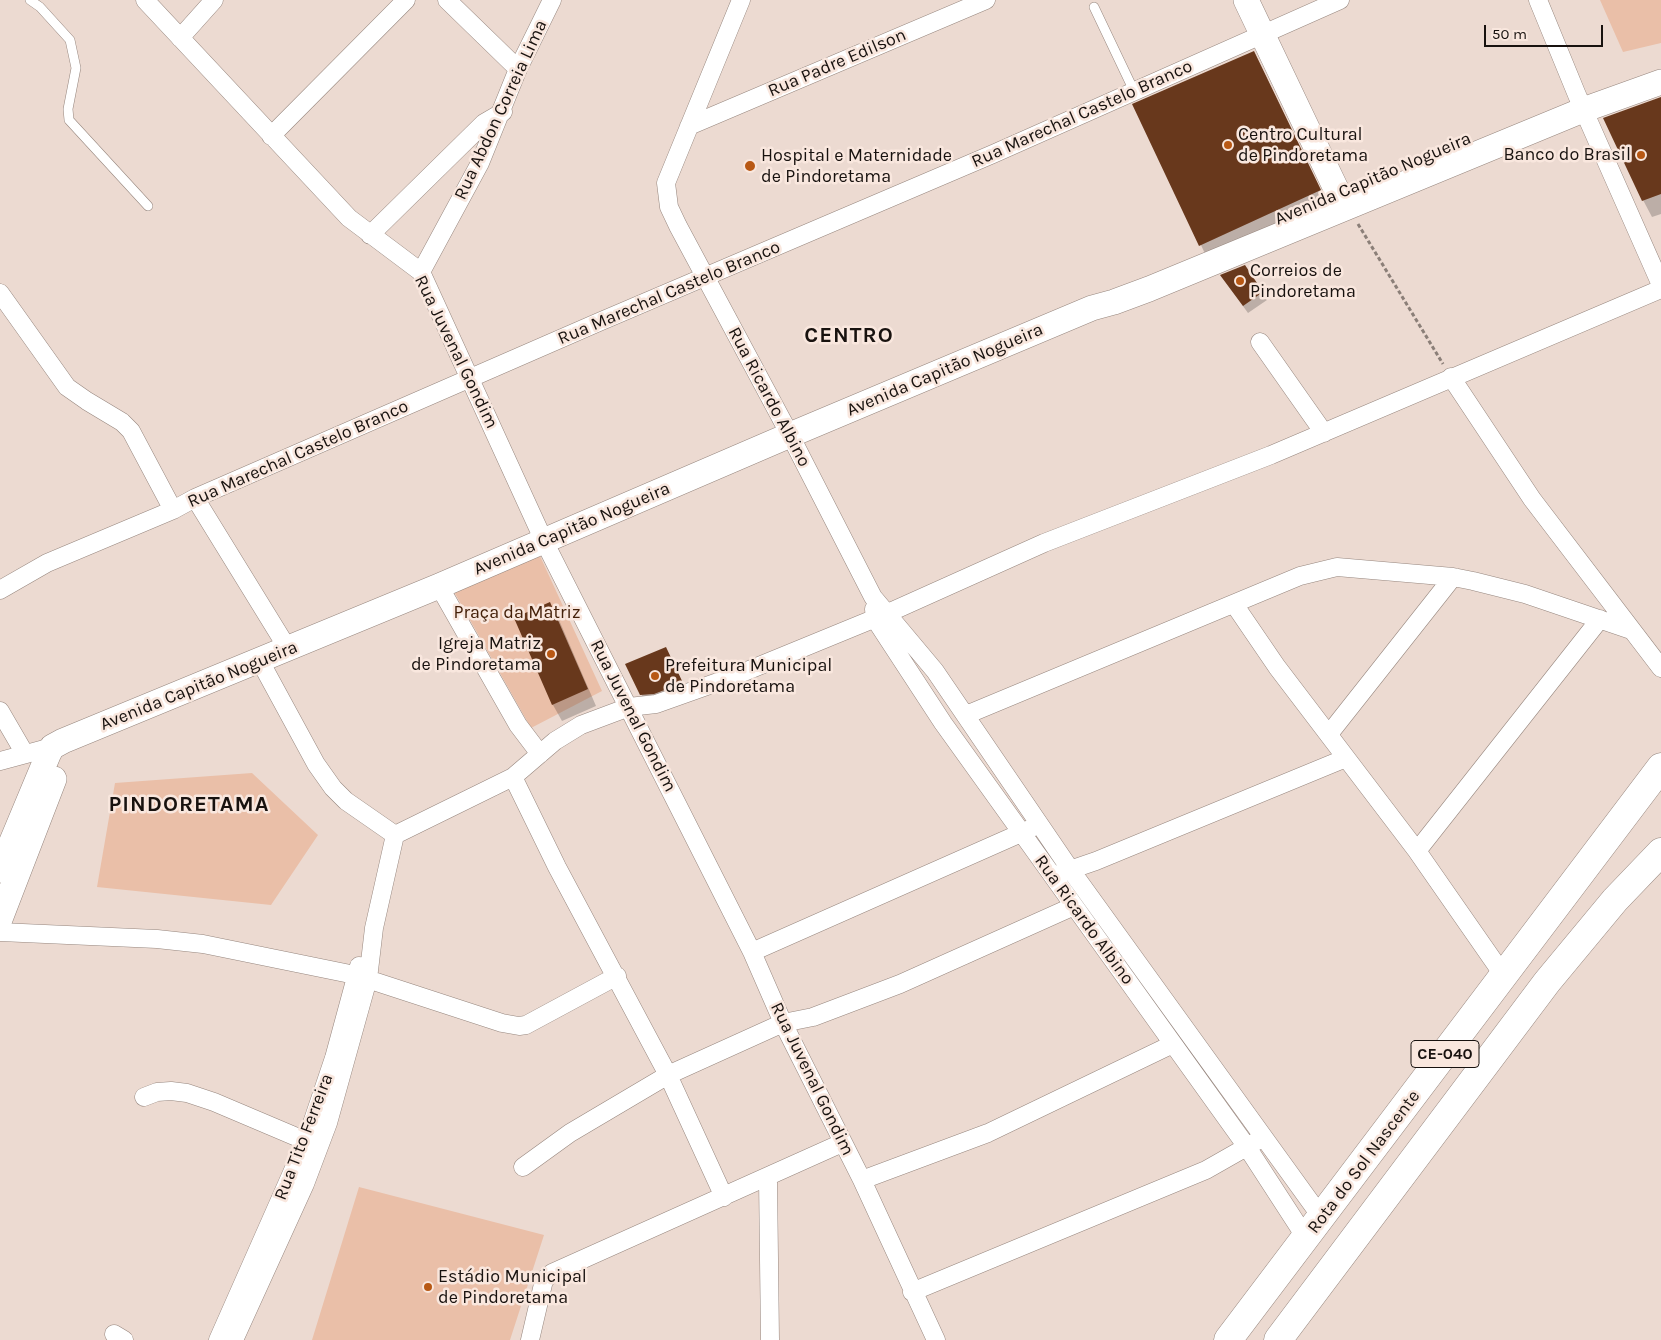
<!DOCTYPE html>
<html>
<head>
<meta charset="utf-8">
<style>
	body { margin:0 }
	#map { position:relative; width:1661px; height:1340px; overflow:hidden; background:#ecdad1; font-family:Karla,sans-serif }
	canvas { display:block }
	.scale { position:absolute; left:1484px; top:25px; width:119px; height:22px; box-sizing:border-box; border:2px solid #18120f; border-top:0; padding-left:6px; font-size:15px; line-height:18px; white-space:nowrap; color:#18120f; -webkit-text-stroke:4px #f9e7de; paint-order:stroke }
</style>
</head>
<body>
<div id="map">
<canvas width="1661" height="1340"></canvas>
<div class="scale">50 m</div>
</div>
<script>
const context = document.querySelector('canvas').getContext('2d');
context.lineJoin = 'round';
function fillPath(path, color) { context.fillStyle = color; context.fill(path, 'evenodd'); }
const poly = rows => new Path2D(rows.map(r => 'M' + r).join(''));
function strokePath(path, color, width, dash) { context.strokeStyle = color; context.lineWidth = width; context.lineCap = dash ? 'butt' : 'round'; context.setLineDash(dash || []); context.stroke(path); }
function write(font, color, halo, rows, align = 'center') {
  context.font = font + ' Karla,sans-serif'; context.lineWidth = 5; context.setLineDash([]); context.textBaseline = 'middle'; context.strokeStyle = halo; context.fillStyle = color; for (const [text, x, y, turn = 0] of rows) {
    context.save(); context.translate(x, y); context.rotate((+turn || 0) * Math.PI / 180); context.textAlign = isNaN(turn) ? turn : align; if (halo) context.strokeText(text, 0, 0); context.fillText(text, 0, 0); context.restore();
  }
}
const green = poly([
	[1600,0,1661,0,1661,43,1623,52],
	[540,556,602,691,531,728,453,590],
	[252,773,318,835,271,905,97,887,115,783],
	[359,1187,544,1235,510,1340,312,1340]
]);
const shadow = poly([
	[1254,52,1329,207,1209,262,1134,104],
	[1661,97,1661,214,1652,217,1643,200],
	[1244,267,1267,300,1248,313,1221,276],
	[550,604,559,620,596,706,562,721,553,705,516,619],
	[672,661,689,696,648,707,641,694]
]);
const building = poly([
	[1254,51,1321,190,1199,246,1132,104],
	[1661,97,1661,194,1642,201,1603,118],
	[1245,265,1263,292,1243,306,1220,275],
	[550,602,588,689,552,705,514,618],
	[666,647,683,683,654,694,640,695,625,664]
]);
const path = poly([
	[1358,224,1443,364]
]);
const service = poly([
	[30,0,40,7,70,40,76,68,68,109,69,120,148,206],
	[1094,7,1134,91]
]);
const minor = poly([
	[145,0,349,218,421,272,544,541,752,952,783,1023,862,1180,936,1340],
	[447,0,518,69],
	[741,0,666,183,669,207,678,226,790,435,873,597,935,671,1070,869,1322,1218],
	[1538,0,1577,95,1661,285],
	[180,38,214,0],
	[689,126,986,0],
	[271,136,406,0],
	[370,235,484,123,503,112],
	[421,272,480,163,518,69,552,0],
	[0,293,67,387,87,401,122,422,131,431,173,510],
	[1260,342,1324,433],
	[1451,377,1532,499,1661,668],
	[195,498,288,649],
	[439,586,518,725,540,754],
	[0,590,47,563,173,510,195,498,599,322,993,154,1340,0],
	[1234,604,1277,667,1417,851,1504,976],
	[874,609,875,619,943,723,1247,1147,1306,1238],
	[260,661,316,764,333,788,346,801,395,835,513,777,555,741,581,725,629,707,656,704,732,677,888,613,1044,543,1271,455,1661,289],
	[0,711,25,754],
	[966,715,1300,576,1337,567,1453,577,1473,581,1525,594,1631,630],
	[1329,734,1453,577],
	[0,761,52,747],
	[513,777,557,867,668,1075,724,1197],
	[1417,851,1600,619],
	[1061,873,1096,861,1346,758],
	[0,932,157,939,203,944,355,975,502,1023,519,1026,526,1025,617,976],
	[752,952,1030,829],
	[144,1097,157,1092,171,1091,187,1093,214,1102,306,1141],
	[523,1167,570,1133,668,1075,783,1023,813,1017,900,984,1074,906],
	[768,1178,770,1340],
	[862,1180,988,1133,1173,1044],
	[912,1292,1206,1170,1257,1141],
	[114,1334,124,1340],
	[218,1340,306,1141,334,1058,359,966],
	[234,1340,305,1184,328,1123,368,979,374,928,395,835],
	[530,1340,544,1280,552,1273,842,1143]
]);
const secondary = poly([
	[1246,0,1338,193,1347,207],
	[0,870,48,755,52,747,63,741,439,586,790,435,1092,308,1114,302,1149,289,1583,110,1661,82],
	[0,919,54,779]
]);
const trunk = poly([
	[1228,1340,1661,767],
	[1278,1340,1547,982,1615,900,1661,852]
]);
const markers = [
	[1228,145,5,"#b85814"],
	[1641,155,5,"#b85814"],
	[750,166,6,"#b85814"],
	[1240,281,5,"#b85814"],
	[551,654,5,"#b85814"],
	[655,676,5,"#b85814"],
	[428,1287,5,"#b85814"]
];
const shields = [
	[1445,1054,68]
];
const shieldNames = [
	["CE-040",1445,1054]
];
const streetNames = [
	["Rua Padre Edilson",837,63,-23],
	["Rua Abdon Correia Lima",501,110,-65],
	["Rua Marechal Castelo Branco",1082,114,-24],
	["Avenida Capitão Nogueira",1373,179,-23],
	["Rua Marechal Castelo Branco",669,293,-23],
	["Rua Juvenal Gondim",456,352,64],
	["Avenida Capitão Nogueira",945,370,-23],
	["Rua Ricardo Albino",769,397,62],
	["Rua Marechal Castelo Branco",298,454,-24],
	["Avenida Capitão Nogueira",572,529,-23],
	["Avenida Capitão Nogueira",199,686,-22],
	["Rua Juvenal Gondim",633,716,63],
	["Rua Ricardo Albino",1084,920,54],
	["Rua Juvenal Gondim",812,1079,64],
	["Rua Tito Ferreira",304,1137,-69],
	["Rota do Sol Nascente",1364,1162,-53]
];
const poiNames = [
	["Centro Cultural",1238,135],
	["de Pindoretama",1238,156],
	["Banco do Brasil",1631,155,"right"],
	["Hospital e Maternidade",761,156],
	["de Pindoretama",761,177],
	["Correios de",1250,271],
	["Pindoretama",1250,292],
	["Igreja Matriz",541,644,"right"],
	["de Pindoretama",541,665,"right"],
	["Prefeitura Municipal",665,666],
	["de Pindoretama",665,687],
	["Estádio Municipal",438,1277],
	["de Pindoretama",438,1298]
];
const parkNames = [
	["Praça da Matriz",517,613]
];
const districtNames = [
	["CENTRO",849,336],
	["PINDORETAMA",189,805]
];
fillPath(green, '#eabfa8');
fillPath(shadow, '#0003');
fillPath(building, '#68381c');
strokePath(service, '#96867e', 10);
strokePath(minor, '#96867e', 19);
strokePath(secondary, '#96867e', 26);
strokePath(trunk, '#96867e', 29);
strokePath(path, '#8b7f78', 3, [4, 2.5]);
strokePath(service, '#fff', 9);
strokePath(minor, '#fff', 18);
strokePath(secondary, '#fff', 25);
strokePath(trunk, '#fff', 28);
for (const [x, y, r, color] of markers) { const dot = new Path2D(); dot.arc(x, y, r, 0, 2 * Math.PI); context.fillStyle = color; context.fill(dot); strokePath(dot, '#f9e7de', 2); }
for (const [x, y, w] of shields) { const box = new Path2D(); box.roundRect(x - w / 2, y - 13.5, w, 27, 4); context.fillStyle = '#f9e7de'; context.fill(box); strokePath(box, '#18120f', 1); }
write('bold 16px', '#18120f', null, shieldNames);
write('18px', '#18120f', '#f9e7de', streetNames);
write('18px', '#18120f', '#f9e7de', poiNames, 'left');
write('18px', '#442009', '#f9e7de', parkNames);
context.letterSpacing = '1px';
write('bold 22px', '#18120f', '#f9e7de', districtNames);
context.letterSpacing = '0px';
</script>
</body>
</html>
